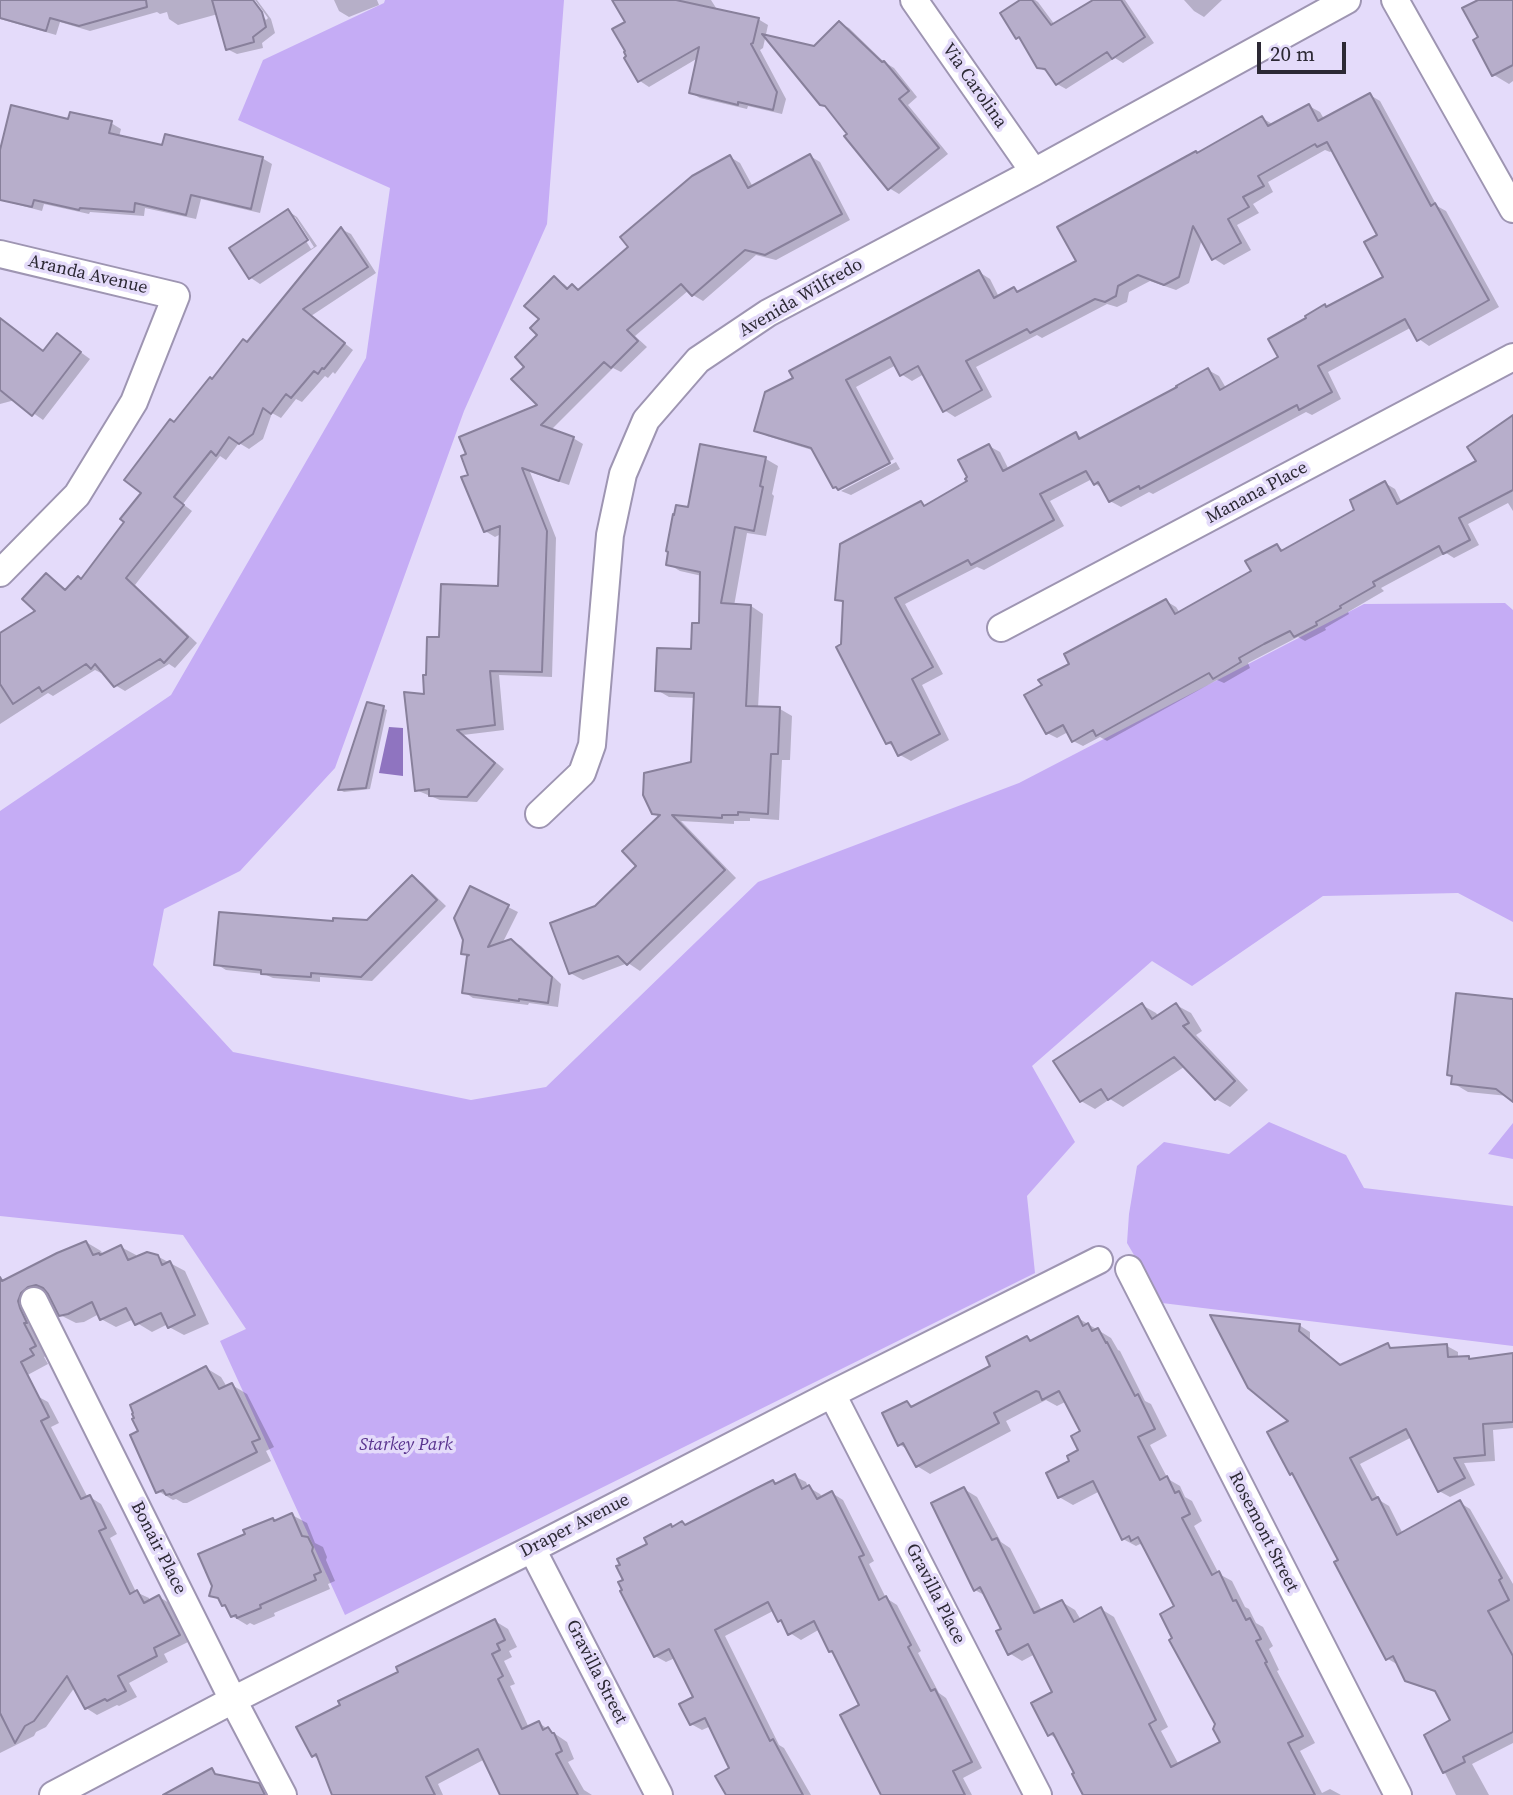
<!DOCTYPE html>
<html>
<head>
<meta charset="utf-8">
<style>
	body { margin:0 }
	#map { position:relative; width:1513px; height:1795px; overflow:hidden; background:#e4dbfa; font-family:"Source Serif 4",serif }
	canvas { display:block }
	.scale { position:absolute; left:1257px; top:42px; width:89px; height:32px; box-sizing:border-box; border:4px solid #2c2934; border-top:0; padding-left:9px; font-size:21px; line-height:24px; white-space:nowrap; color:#2c2934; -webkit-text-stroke:5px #e4dbfa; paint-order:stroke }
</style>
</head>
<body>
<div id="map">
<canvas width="1513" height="1795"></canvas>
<div class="scale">20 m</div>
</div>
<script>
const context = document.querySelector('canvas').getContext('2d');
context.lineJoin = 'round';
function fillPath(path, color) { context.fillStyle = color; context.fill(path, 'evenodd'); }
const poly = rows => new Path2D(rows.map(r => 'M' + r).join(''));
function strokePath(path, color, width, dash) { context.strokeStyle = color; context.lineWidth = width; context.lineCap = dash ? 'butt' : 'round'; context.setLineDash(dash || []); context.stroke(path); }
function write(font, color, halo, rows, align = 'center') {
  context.font = font + ' "Source Serif 4",serif'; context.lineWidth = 7; context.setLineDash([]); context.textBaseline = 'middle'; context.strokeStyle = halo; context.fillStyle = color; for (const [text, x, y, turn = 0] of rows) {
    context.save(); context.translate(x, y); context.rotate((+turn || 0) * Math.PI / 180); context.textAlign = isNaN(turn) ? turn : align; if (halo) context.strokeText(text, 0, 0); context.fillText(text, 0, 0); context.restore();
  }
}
const green = poly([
	[385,0,564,0,547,224,464,411,335,768,240,871,164,909,153,965,233,1052,471,1100,546,1087,758,882,1019,783,1364,604,1505,603,1513,610,1513,922,1458,893,1323,896,1192,986,1152,961,1032,1066,1075,1142,1027,1196,1035,1273,345,1615,220,1341,246,1329,183,1235,0,1216,0,811,171,695,366,358,390,188,238,120,263,60,384,3],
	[1269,1122,1346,1155,1364,1188,1513,1206,1513,1346,1162,1303,1127,1243,1129,1214,1137,1166,1164,1142,1229,1154],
	[1513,1123,1513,1159,1488,1154]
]);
const water = poly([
	[389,727,403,728,403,776,379,773]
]);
const shadow = poly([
	[0,0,251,0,266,20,268,18,255,0,257,0,271,19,275,33,262,43,263,48,237,54,227,49,218,14,178,25,169,19,167,12,160,14,157,12,90,31,60,22,56,35,0,19],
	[334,0,377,0,379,5,349,17,339,11],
	[614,0,711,0,718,11,758,19,768,25,763,48,760,50,786,99,782,114,748,106,747,109,700,98,691,93,698,58,649,87,640,81,626,59,627,23],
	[1023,0,1035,0,1038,2,1055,25,1093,0,1125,0,1154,43,1123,63,1115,58,1066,89,1057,84,1049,73,1038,67,1022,40,1018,37],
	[1184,0,1222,0,1204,17,1194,11],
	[1481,0,1513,0,1513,81,1509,84,1494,75,1480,38],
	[839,23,849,28,884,62,894,68,917,97,908,105,948,154,899,194,889,188,829,108,821,104,814,48],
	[1370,95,1380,101,1437,206,1446,211,1499,307,1429,346,1419,339,1412,327,1328,372,1341,399,1312,415,1306,412,1153,494,1149,492,1121,507,1110,501,1104,489,1095,484,1092,479,1050,501,1064,526,984,570,977,567,905,604,943,674,922,685,949,740,911,761,900,755,896,748,888,743,843,645,845,604,837,599,921,503,926,506,969,482,989,446,1000,452,1009,470,1076,434,1084,439,1179,388,1208,370,1219,376,1226,388,1281,358,1328,308,1385,277,1379,235,1334,150,1330,152,1325,150,1268,182,1273,192,1253,204,1259,213,1237,225,1251,250,1224,265,1213,258,1202,239,1189,283,1176,290,1150,281,1129,292,1127,302,1117,307,1107,304,1042,338,1037,335,976,367,992,397,955,417,944,410,924,374,912,381,901,374,896,365,856,387,894,459,840,487,840,490,835,487,815,451,767,436,756,430,979,272,990,279,999,297,1014,289,1021,292,1078,262,1198,154,1262,118,1274,125,1309,106,1320,112,1324,119],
	[69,121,111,123,121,129,119,137,163,147,262,158,272,164,260,213,201,199,196,219,145,208,144,216,90,212,89,214,44,204,42,211,0,200,0,145,3,146],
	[810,156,820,162,850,220,776,260,756,255,703,301,693,295,689,290,635,336,647,347,621,372,613,368,550,431,573,438,583,444,569,485,530,472,556,538,552,677,499,675,504,730,463,735,504,769,477,802,440,800,416,790,428,677,441,639,500,588,501,534,495,537,485,531,471,476,541,406,527,367,539,335,541,319,554,278,564,284,570,289,572,287,580,291,730,157,740,163,753,187],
	[288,211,297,217,317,246,260,284,251,278,231,249],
	[291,217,295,217,314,247,311,249],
	[341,229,351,234,376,273,311,316,353,350,335,374,333,372,328,378,325,376,302,402,296,399,281,418,272,413,263,439,249,449,239,443,226,460,220,456,183,504,192,511,135,585,197,643,175,668,169,664,125,691,115,685,103,671,101,673,95,670,53,696,48,693,0,724,0,635,38,611,47,575,56,581,67,590,82,580,126,522,143,493,175,423,248,344],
	[0,319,44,352,57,335,90,359,43,420,15,400,0,404],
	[1513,419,1513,511,1508,503,1468,524,1479,545,1454,558,1446,553,1381,588,1384,591,1348,612,1349,614,1325,628,1326,630,1305,641,1298,637,1248,663,1250,668,1224,683,1217,680,1107,741,1100,737,1083,746,1073,741,1068,732,1057,738,1047,733,1044,686,1071,664,1166,601,1176,607,1180,613,1253,572,1277,546,1285,551,1357,510,1385,483,1395,489,1402,503,1479,461],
	[702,447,766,459,778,466,772,494,774,496,766,536,747,533,734,606,751,606,763,614,758,708,780,709,792,716,790,760,782,760,779,820,750,818,750,821,734,821,734,824,681,821,736,878,640,971,628,963,583,980,570,973,596,908,638,866,660,817,654,813,693,763,696,698,669,697,657,690,693,651,700,625,702,576,680,571,668,564,689,509],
	[896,462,900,469,851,495,841,491],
	[383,708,387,710,370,789,344,792,340,790],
	[412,877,422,883,446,906,372,981,320,977,320,982,273,978,264,974,226,970,216,964,334,923,368,922],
	[508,907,518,912,502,944,511,940,521,946,561,984,558,1007,529,1003,528,1005,473,998,464,992,469,957,462,953],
	[1142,1005,1156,1013,1159,1017,1176,1005,1191,1013,1202,1031,1196,1035,1248,1090,1230,1107,1216,1099,1184,1067,1123,1107,1110,1099,1095,1109,1081,1101],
	[1513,1016,1513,1100,1508,1096,1468,1092,1453,1083,1453,1077,1449,1074],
	[86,1242,101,1251,103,1255,121,1247,136,1255,137,1258,157,1256,185,1271,209,1324,184,1335,169,1327,168,1324,152,1332,137,1323,134,1319,116,1327,101,1319,99,1314,84,1322,76,1323,60,1315,50,1293,43,1294,50,1354,44,1357,48,1364,22,1378,0,1355,0,1284],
	[1078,1318,1111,1338,1118,1350,1120,1351,1145,1401,1151,1404,1167,1436,1150,1445,1168,1479,1180,1486,1185,1497,1192,1501,1202,1521,1194,1526,1219,1574,1232,1581,1245,1607,1249,1609,1256,1623,1263,1627,1273,1646,1269,1649,1279,1670,1277,1671,1315,1743,1300,1751,1322,1793,1330,1789,1341,1795,1082,1795,1076,1782,1077,1775,1059,1740,1049,1734,1055,1693,1035,1654,1022,1661,1009,1653,1004,1629,986,1596,975,1590,964,1489,977,1497,1001,1542,1010,1548,1042,1611,1062,1602,1075,1610,1081,1620,1101,1609,1114,1617,1168,1727,1161,1731,1179,1765,1222,1742,1217,1724,1175,1638,1176,1607,1145,1547,1140,1544,1136,1546,1123,1539,1100,1491,1073,1505,1059,1497,1081,1451,1083,1432,1067,1401,1057,1406,1046,1400,1006,1421,1011,1431,930,1474,917,1466,909,1450,900,1445,907,1403,915,1407,993,1367,1027,1338,1033,1341],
	[1299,1325,1310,1332,1310,1339,1342,1366,1387,1345,1395,1349,1447,1346,1458,1352,1458,1358,1469,1358,1473,1360,1513,1357,1513,1428,1493,1430,1495,1461,1464,1463,1475,1485,1450,1497,1439,1491,1412,1437,1360,1464,1379,1500,1389,1506,1403,1534,1459,1502,1470,1509,1513,1584,1513,1743,1472,1764,1489,1795,1456,1795,1426,1735,1452,1721,1438,1693,1418,1686,1407,1679,1400,1666,1388,1659,1340,1561,1296,1476,1291,1473,1291,1421],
	[206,1368,221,1377,227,1387,232,1385,247,1394,274,1447,266,1451,271,1461,187,1503,183,1503,176,1499,173,1500,158,1491,140,1432],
	[37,1396,48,1402,59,1423,51,1427,88,1498,90,1497,101,1504,117,1534,110,1538,136,1592,149,1598,150,1602,159,1597,171,1604,190,1641,164,1654,168,1662,129,1683,137,1697,119,1706,117,1705,97,1715,86,1708,75,1687,46,1727,36,1732,34,1736,0,1753,0,1414],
	[794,1476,806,1482,808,1487,820,1494,823,1498,832,1493,843,1500,874,1561,869,1564,886,1598,897,1605,921,1651,918,1653,939,1693,946,1698,982,1768,963,1778,972,1795,882,1795,861,1706,835,1653,831,1651,820,1629,801,1640,790,1633,785,1624,779,1621,773,1611,725,1636,779,1745,784,1748,811,1795,728,1795,732,1769,711,1726,702,1730,691,1724,696,1698,675,1658,666,1662,655,1656,650,1545,671,1526,673,1528,682,1523,687,1526,773,1482,777,1485],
	[292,1515,307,1523,315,1543,323,1547,327,1557,326,1560,335,1581,328,1584,330,1589,274,1613,275,1616,254,1625,250,1623,247,1625,232,1616,228,1608,223,1605,221,1601,211,1595,247,1535,272,1520,275,1522],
	[495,1621,508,1629,517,1647,509,1651,512,1657,504,1661,515,1684,510,1686,529,1728,539,1723,567,1742,574,1759,568,1762,584,1790,592,1795,502,1795,485,1759,438,1784,443,1795,331,1795,333,1792,320,1760,313,1756,342,1705]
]);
const building = poly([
	[0,0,146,0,147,7,79,26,50,18,46,31,0,18,0,0],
	[212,0,253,0,262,12,266,27,253,37,254,42,226,50,212,0],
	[612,0,676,0,759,18,753,43,751,44,777,92,773,110,738,102,738,105,689,93,699,47,638,82,624,58,626,56,624,52,625,51,612,29,625,22,612,0],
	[1020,0,1032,0,1051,25,1093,0,1121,0,1145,37,1112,59,1107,52,1056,85,1045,69,1037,68,1019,37,1016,39,1000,13,1020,0],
	[1478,0,1513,0,1513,65,1492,76,1473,40,1478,37,1462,8,1478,0],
	[839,21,882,62,884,61,909,91,899,99,939,148,888,190,844,136,847,134,825,106,820,105,762,34,814,46,839,21],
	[1370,93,1431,206,1435,203,1489,300,1417,341,1405,319,1318,366,1332,392,1299,410,1297,405,1140,489,1139,486,1109,502,1098,482,1094,485,1086,471,1040,494,1054,520,971,565,968,560,895,598,933,667,912,679,940,734,898,756,891,742,886,744,836,647,841,644,843,601,835,600,840,544,921,501,924,506,967,481,965,479,967,477,958,460,989,444,1003,471,1076,432,1079,439,1177,387,1176,386,1208,368,1220,390,1278,357,1268,339,1306,318,1305,316,1325,304,1326,307,1383,277,1364,242,1377,235,1327,142,1317,147,1315,144,1258,176,1264,186,1243,197,1249,207,1228,219,1241,243,1212,260,1193,226,1179,277,1164,285,1138,275,1118,286,1116,296,1105,302,1095,299,1030,333,1027,329,966,361,982,390,943,412,918,366,900,376,890,357,846,380,890,463,838,490,836,487,833,488,811,448,754,431,765,392,793,378,789,371,979,270,994,298,1014,287,1017,292,1076,261,1057,227,1196,151,1197,153,1262,116,1268,126,1309,104,1318,121,1370,93],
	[11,105,68,119,70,112,112,121,109,133,162,145,165,134,263,157,251,209,191,195,186,215,135,203,134,212,80,208,79,210,34,200,32,207,0,200,0,150,11,105],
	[810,154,842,214,765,255,745,250,692,296,681,284,627,330,638,341,611,368,604,362,541,425,574,437,559,481,522,468,547,531,542,672,490,671,495,725,457,730,495,763,467,797,429,796,429,789,415,791,404,692,424,694,423,675,426,675,427,637,439,637,441,584,498,586,500,526,484,532,461,477,468,475,461,456,466,454,459,437,537,405,511,379,524,367,515,357,537,335,530,328,539,319,524,306,554,276,567,289,572,284,578,290,628,247,620,237,692,176,730,155,748,188,810,154],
	[288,209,308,240,249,279,229,248,288,209],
	[341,227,368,267,303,309,345,343,324,369,322,368,318,374,314,371,291,398,286,394,271,414,263,408,253,434,239,444,229,437,216,456,211,451,174,497,184,505,126,578,188,637,164,663,160,659,114,687,95,664,91,669,86,664,42,692,39,687,13,704,0,684,0,633,35,611,22,599,46,573,65,590,78,576,81,579,124,522,120,519,141,493,124,480,170,419,174,422,210,377,212,379,243,339,247,342,341,227],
	[0,318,43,351,57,333,81,352,32,416,0,390,0,318],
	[1513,415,1513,490,1459,518,1470,540,1443,554,1439,546,1373,582,1375,586,1340,606,1341,608,1316,622,1317,625,1294,637,1290,631,1264,644,1239,658,1241,662,1213,679,1209,673,1096,736,1093,730,1072,742,1063,725,1046,734,1024,695,1042,685,1038,680,1069,664,1064,654,1166,599,1175,614,1251,571,1245,561,1277,544,1281,551,1354,510,1350,500,1385,481,1397,504,1476,461,1467,447,1513,415],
	[700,444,766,457,760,486,763,487,754,531,735,527,721,603,751,605,746,706,780,707,778,754,771,754,768,814,738,812,738,815,722,815,722,818,672,815,725,870,627,965,618,956,569,974,550,923,595,906,636,866,622,851,660,815,652,814,643,795,644,773,691,762,694,693,655,691,657,648,691,649,692,623,699,623,700,572,666,565,668,552,666,551,673,514,674,515,676,505,688,507,700,444],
	[367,702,384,706,366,788,338,790,367,702],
	[412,875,437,900,361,977,311,973,311,977,261,974,261,970,214,965,219,912,333,921,333,918,367,920,412,875],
	[470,886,509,905,488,947,511,939,552,977,548,1003,519,999,519,1001,462,993,467,956,469,955,461,954,463,940,454,918,470,886],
	[1456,993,1513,999,1513,1102,1496,1089,1451,1084,1452,1076,1447,1075,1456,993],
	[1142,1003,1152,1019,1176,1003,1189,1023,1183,1026,1235,1081,1215,1100,1174,1057,1108,1100,1101,1089,1080,1102,1053,1061,1142,1003],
	[86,1241,93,1255,99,1253,100,1255,121,1245,128,1260,147,1252,158,1255,162,1265,170,1261,195,1315,168,1328,161,1313,135,1325,126,1308,100,1320,92,1302,68,1314,59,1316,48,1294,43,1288,36,1285,28,1287,21,1293,18,1301,20,1308,27,1323,24,1323,36,1346,30,1349,34,1355,21,1362,49,1417,41,1421,81,1499,90,1495,106,1528,99,1531,130,1594,137,1590,144,1603,159,1595,180,1635,154,1648,157,1656,118,1676,126,1691,107,1701,105,1699,85,1709,67,1676,34,1721,25,1726,15,1743,0,1713,0,1277,2,1281,57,1253,86,1241],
	[1210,1315,1300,1324,1299,1331,1340,1365,1388,1343,1390,1348,1447,1344,1448,1357,1469,1356,1469,1359,1513,1353,1513,1422,1483,1424,1485,1455,1454,1458,1465,1478,1438,1492,1406,1429,1350,1458,1372,1500,1378,1497,1397,1535,1460,1500,1502,1578,1499,1580,1509,1600,1488,1611,1513,1656,1513,1732,1463,1757,1465,1762,1443,1773,1424,1735,1450,1720,1435,1691,1405,1681,1393,1656,1386,1660,1334,1562,1338,1560,1292,1473,1290,1475,1267,1432,1288,1421,1248,1388,1210,1315],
	[1078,1316,1083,1326,1088,1323,1092,1331,1098,1328,1106,1343,1107,1342,1135,1396,1138,1394,1155,1429,1138,1437,1160,1480,1167,1476,1175,1493,1179,1491,1190,1514,1182,1518,1212,1575,1219,1571,1233,1601,1236,1600,1246,1620,1250,1618,1261,1639,1256,1641,1267,1662,1265,1663,1303,1736,1288,1743,1315,1795,1083,1795,1072,1774,1074,1773,1053,1733,1048,1736,1031,1703,1052,1692,1028,1644,1008,1655,996,1631,1001,1629,980,1587,974,1591,931,1503,964,1487,992,1540,997,1538,1034,1613,1062,1600,1074,1622,1101,1607,1156,1720,1149,1724,1171,1767,1220,1742,1213,1729,1215,1724,1169,1640,1172,1638,1160,1614,1174,1606,1138,1537,1131,1541,1129,1536,1122,1540,1093,1481,1058,1498,1046,1473,1069,1461,1067,1456,1078,1450,1071,1436,1080,1431,1059,1391,1042,1400,1039,1392,1036,1391,994,1413,999,1423,916,1467,903,1443,898,1446,882,1413,907,1401,911,1407,990,1366,986,1357,1027,1336,1030,1341,1078,1316],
	[206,1366,219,1389,232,1383,260,1439,252,1442,257,1452,171,1495,170,1494,166,1495,163,1490,156,1493,130,1435,138,1431,132,1419,134,1418,132,1414,133,1413,130,1405,206,1366],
	[795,1474,802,1489,809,1485,817,1499,832,1491,864,1555,859,1557,879,1600,886,1596,911,1645,908,1647,931,1691,935,1689,972,1762,953,1771,965,1795,881,1795,840,1715,859,1705,832,1651,829,1652,814,1621,788,1635,781,1620,778,1622,768,1602,715,1630,770,1741,773,1739,803,1795,726,1795,715,1776,729,1768,705,1718,690,1725,679,1704,693,1697,669,1649,654,1657,620,1591,622,1590,618,1582,623,1580,616,1566,620,1565,617,1559,647,1544,644,1538,671,1524,672,1527,682,1521,685,1525,753,1490,773,1480,775,1484,795,1474],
	[292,1513,302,1536,308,1537,313,1547,312,1551,321,1572,314,1575,316,1580,260,1605,261,1608,237,1618,236,1615,231,1617,225,1605,222,1606,218,1598,209,1596,212,1586,198,1554,245,1534,243,1530,273,1518,274,1521,292,1513],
	[495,1619,505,1640,497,1644,500,1650,492,1654,503,1676,498,1679,522,1729,539,1721,543,1730,548,1727,552,1733,554,1733,562,1751,556,1754,578,1795,500,1795,478,1749,426,1777,435,1795,332,1795,316,1754,312,1757,296,1727,340,1705,338,1701,398,1672,396,1667,495,1619],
	[212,1768,215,1774,259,1783,265,1795,163,1795,212,1768]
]);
const minor = poly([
	[914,0,1034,172],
	[1395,0,1513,209],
	[0,254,176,296,134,402,77,495,0,573],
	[1001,628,1513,357],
	[539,814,582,773,592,745,610,535,623,474,646,420,698,360,768,313,1034,172,1347,0],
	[1129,1269,1398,1795],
	[34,1301,233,1700,283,1795],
	[832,1394,1038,1795],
	[532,1549,659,1795],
	[53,1795,233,1700,532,1549,832,1394,1099,1260]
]);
const streetNames = [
	["Via Carolina",974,86,55],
	["Aranda Avenue",88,275,13],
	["Avenida Wilfredo",801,298,-30],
	["Manana Place",1257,493,-28],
	["Draper Avenue",575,1526,-27],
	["Rosemont Street",1263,1532,63],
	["Bonair Place",158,1548,63],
	["Gravilla Place",935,1594,63],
	["Gravilla Street",596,1672,63]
];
const parkNames = [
	["Starkey Park",406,1445]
];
fillPath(green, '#c5acf5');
fillPath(water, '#8f74c0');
fillPath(shadow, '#0003');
fillPath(building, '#b7aecb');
strokePath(building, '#88809b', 2);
strokePath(minor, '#9e95b2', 30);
strokePath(minor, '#fff', 26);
write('18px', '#2c2934', '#e4dbfa', streetNames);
write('italic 18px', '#59338e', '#e4dbfa', parkNames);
</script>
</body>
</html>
